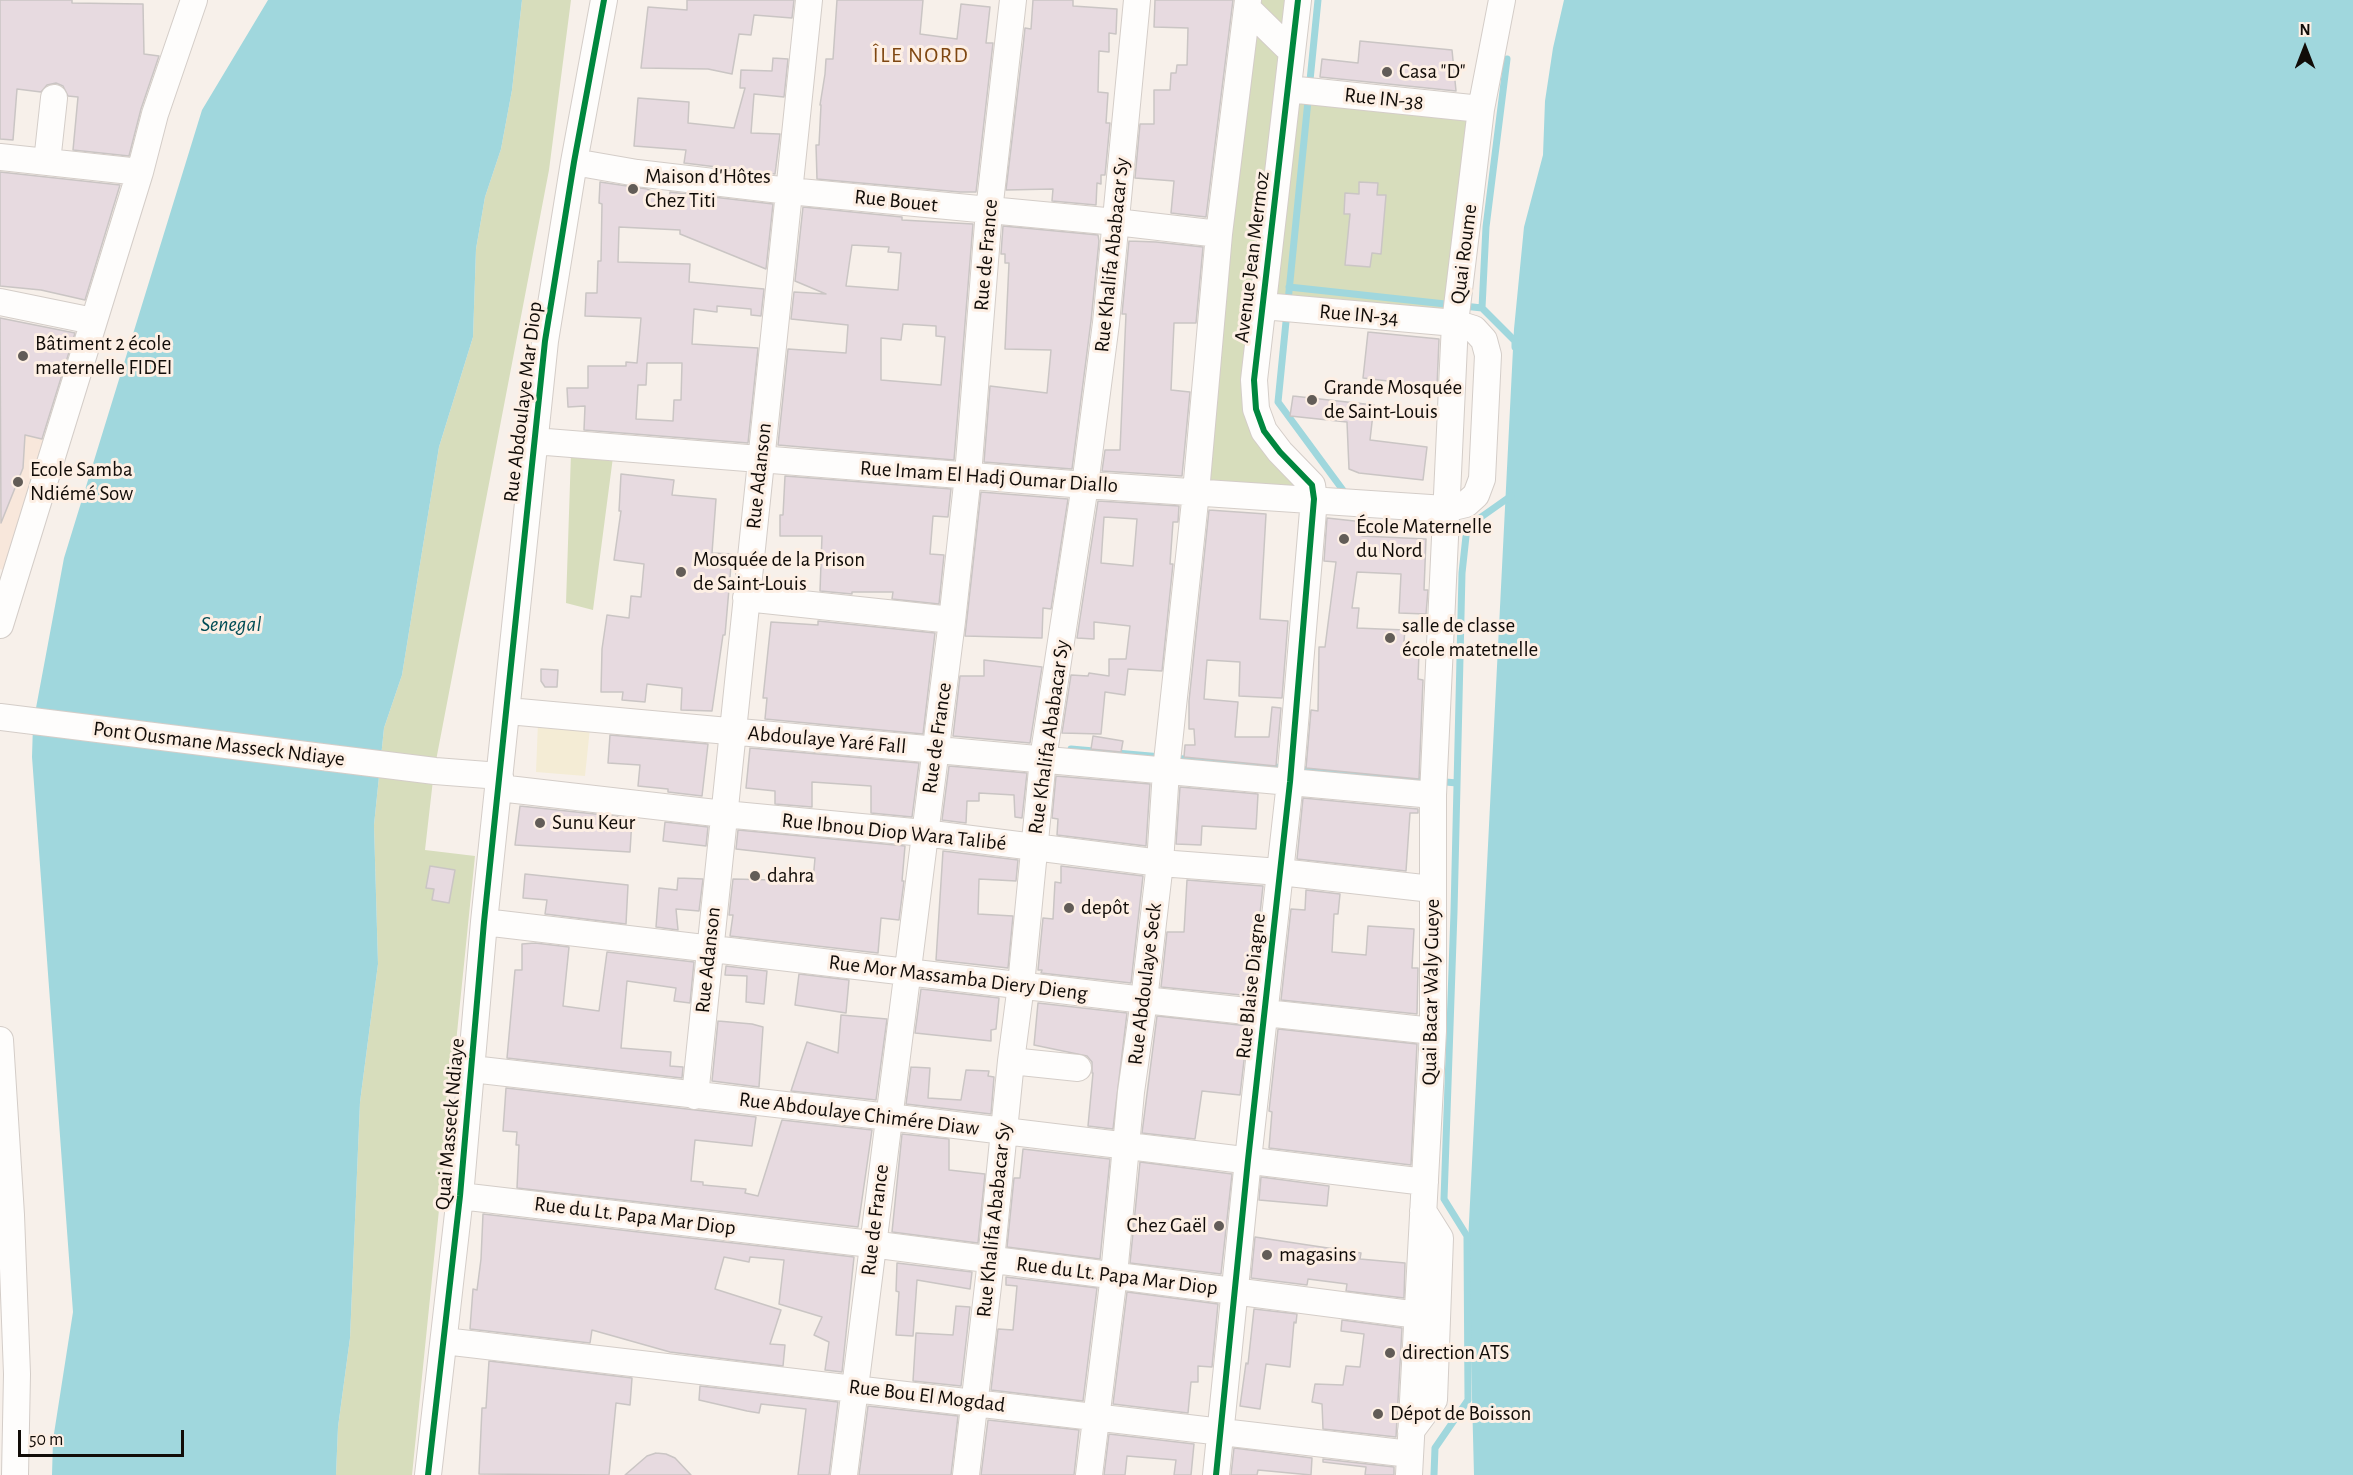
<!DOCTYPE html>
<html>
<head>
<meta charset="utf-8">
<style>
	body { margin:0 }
	#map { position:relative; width:2353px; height:1475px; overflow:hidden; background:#f7f0ea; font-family:"Alegreya Sans",sans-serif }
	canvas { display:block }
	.north { position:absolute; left:2275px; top:18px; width:60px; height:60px; -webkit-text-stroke:4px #fdefe4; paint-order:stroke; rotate:0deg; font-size:16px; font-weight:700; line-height:24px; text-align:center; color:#110c08 }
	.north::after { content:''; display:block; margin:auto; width:21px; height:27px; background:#110c08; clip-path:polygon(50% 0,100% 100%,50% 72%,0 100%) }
	.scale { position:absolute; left:18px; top:1430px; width:166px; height:27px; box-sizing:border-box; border:3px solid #110c08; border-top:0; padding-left:8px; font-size:18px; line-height:21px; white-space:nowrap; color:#110c08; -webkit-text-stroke:4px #fdefe4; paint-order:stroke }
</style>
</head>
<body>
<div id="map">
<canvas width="2353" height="1475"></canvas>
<div class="north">N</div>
<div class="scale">50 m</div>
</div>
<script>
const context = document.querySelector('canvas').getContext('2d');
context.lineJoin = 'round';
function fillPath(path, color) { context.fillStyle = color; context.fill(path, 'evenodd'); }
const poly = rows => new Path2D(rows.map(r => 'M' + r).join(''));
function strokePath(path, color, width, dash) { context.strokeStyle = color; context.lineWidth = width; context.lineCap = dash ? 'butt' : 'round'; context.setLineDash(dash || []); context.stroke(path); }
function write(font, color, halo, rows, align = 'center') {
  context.font = font + ' "Alegreya Sans",sans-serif'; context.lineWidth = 6; context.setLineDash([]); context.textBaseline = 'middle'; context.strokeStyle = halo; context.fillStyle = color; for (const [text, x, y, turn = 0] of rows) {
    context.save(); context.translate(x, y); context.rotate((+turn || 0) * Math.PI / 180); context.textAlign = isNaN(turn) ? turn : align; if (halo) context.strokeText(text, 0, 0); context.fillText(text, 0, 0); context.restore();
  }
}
const built = poly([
	[0,416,10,417,19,433,50,441,5,571,0,569]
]);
const green = poly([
	[522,0,571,0,549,170,434,771,425,850,475,856,412,1475,336,1475,338,1427,350,1338,360,1102,378,964,374,825,384,728,402,675,439,447,473,337,476,249,485,197,501,149,512,90],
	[1250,0,1289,0,1245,394,1310,494,1202,486],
	[1299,98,1472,116,1445,315,1277,297],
	[571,453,613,457,593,610,566,603]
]);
const sand = poly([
	[538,722,590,728,585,776,536,772]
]);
const water = poly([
	[268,0,522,0,512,90,501,149,485,197,476,249,473,337,439,447,402,675,384,728,374,825,378,964,360,1102,350,1338,338,1427,336,1475,52,1475,53,1440,73,1312,32,757,33,724,64,558,202,110],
	[1564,0,2353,0,2353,1475,1474,1475,1468,1242,1514,329,1524,227,1543,155,1545,101,1553,48]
]);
const stream = poly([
	[1318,0,1278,402,1348,497],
	[1507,59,1486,227,1482,308,1515,341,1515,347],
	[1289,287,1482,308],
	[1071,749,1286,768],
	[1297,769,1457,783],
	[1434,1475,1435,1448,1468,1400,1467,1236,1444,1199,1454,912,1462,573,1467,527,1511,496]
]);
const building = poly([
	[0,0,72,0,72,3,143,4,144,54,159,56,141,109,129,156,73,150,78,97,68,96,63,86,56,83,47,85,41,92,17,89,13,140,0,139,0,0],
	[687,0,794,0,792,18,754,15,751,35,739,34,732,74,708,69,641,68,648,7,687,10,687,0],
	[837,0,923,0,920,34,957,39,961,4,990,7,986,43,993,43,976,192,960,192,817,179,816,145,819,145,821,105,820,105,825,74,826,59,833,59,837,0],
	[1033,0,1073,0,1073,6,1117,9,1116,34,1109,33,1109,52,1099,51,1098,92,1108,93,1106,123,1110,123,1105,175,1101,175,1101,184,1097,183,1096,205,1052,201,1053,189,1006,190,1023,47,1025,28,1031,29,1033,0],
	[1155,0,1233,0,1206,217,1171,213,1174,181,1135,178,1140,124,1154,124,1154,90,1170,90,1171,73,1176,73,1177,65,1187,65,1188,28,1154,27,1155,0],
	[1360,41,1452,50,1456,91,1320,77,1322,59,1358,63,1360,41],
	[773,58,788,59,784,97,754,94,751,133,780,134,775,174,684,163,686,150,634,146,638,98,689,102,688,123,734,128,745,88,740,88,741,70,772,71,773,58],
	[0,172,120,185,85,300,41,290,0,286,0,172],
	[600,182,647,189,669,199,670,192,773,204,766,269,680,234,680,230,619,227,618,262,690,264,689,282,764,289,761,316,751,315,751,309,717,306,717,312,694,309,692,344,758,348,748,443,584,430,585,406,568,407,567,388,588,388,588,366,626,366,626,362,637,363,641,318,585,316,586,293,597,293,598,261,601,261,602,204,599,203,600,182],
	[647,363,682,363,681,400,674,400,673,421,636,419,638,385,646,385,647,363],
	[1359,182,1378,183,1377,195,1386,195,1381,254,1372,253,1370,267,1345,265,1350,214,1344,214,1345,193,1359,194,1359,182],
	[803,207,902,217,902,220,973,224,954,460,778,445,788,349,846,353,848,325,791,319,794,292,826,294,795,281,803,207],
	[852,245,889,247,888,252,901,253,898,290,846,286,852,245],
	[903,324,936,326,936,336,945,337,941,385,881,380,881,338,901,340,903,324],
	[1003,226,1098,235,1099,241,1091,321,1072,469,984,462,990,386,1047,393,1051,350,1005,349,1009,263,1005,263,1005,254,1001,254,1003,226],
	[1129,241,1156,242,1203,247,1196,323,1174,323,1171,390,1190,392,1182,476,1102,471,1105,450,1120,450,1126,314,1122,314,1129,241],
	[0,318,75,333,42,439,25,435,23,468,1,523,0,318],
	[1368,332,1439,339,1437,387,1363,378,1368,332],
	[1293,396,1374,405,1370,440,1427,447,1423,480,1359,473,1349,469,1347,422,1290,416,1293,396],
	[621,474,674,480,672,495,716,499,712,553,732,554,725,635,723,635,712,711,681,710,682,688,647,684,645,702,622,700,623,692,601,692,602,649,607,615,629,618,631,596,641,597,644,564,614,560,621,511,619,511,621,474],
	[785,476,951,489,948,517,933,516,930,554,944,555,939,604,892,599,893,592,852,592,852,594,820,591,822,536,780,536,780,515,783,515,785,476],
	[981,492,1068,499,1051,609,1043,608,1042,638,965,636,981,492],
	[1098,501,1179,506,1178,522,1173,522,1170,564,1173,564,1162,671,1128,669,1125,695,1105,692,1101,734,1062,733,1071,675,1088,676,1089,673,1109,676,1109,659,1126,659,1130,626,1094,622,1094,639,1077,638,1098,501],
	[1104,517,1137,519,1133,566,1101,563,1104,517],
	[1209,510,1266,514,1260,619,1288,621,1282,698,1239,696,1240,662,1207,660,1204,699,1238,702,1235,737,1269,737,1272,707,1281,708,1276,766,1184,757,1185,745,1195,745,1194,729,1189,729,1189,701,1209,510],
	[1327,518,1364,522,1362,536,1426,539,1424,590,1428,590,1426,614,1399,613,1401,574,1357,572,1352,608,1359,608,1357,628,1405,630,1403,652,1419,652,1418,679,1423,680,1419,779,1306,768,1311,710,1318,711,1319,647,1325,647,1336,562,1324,561,1327,518],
	[818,621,935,633,923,734,765,719,767,698,763,698,771,622,818,625,818,621],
	[984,660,1042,667,1030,743,953,736,960,676,984,676,984,660],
	[541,669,558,670,557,687,545,687,541,681,541,669],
	[610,735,708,744,702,796,668,792,668,789,638,786,640,765,608,763,610,735],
	[1093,736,1123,741,1121,752,1091,749,1093,736],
	[750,748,919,763,912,817,871,813,871,786,812,782,812,807,775,804,775,791,746,788,750,748],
	[949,766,1027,773,1022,818,1015,817,1014,795,979,793,979,801,967,801,966,823,942,820,949,766],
	[1056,776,1150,784,1146,846,1057,835,1058,819,1052,818,1056,776],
	[1180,787,1258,794,1256,829,1202,826,1201,845,1176,844,1180,787],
	[1303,798,1418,809,1418,813,1410,813,1406,871,1297,859,1303,798],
	[520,806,632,818,630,852,515,845,520,806],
	[665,822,708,827,706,846,663,841,665,822],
	[738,830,905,846,902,881,904,881,899,920,881,918,878,953,730,936,733,915,729,915,733,879,813,881,815,858,736,849,738,830],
	[943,851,1018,860,1016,881,979,879,978,914,1013,916,1008,968,936,960,943,851],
	[430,866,455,870,449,903,432,900,434,889,426,888,430,866],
	[1061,866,1143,876,1131,983,1041,973,1042,970,1038,970,1043,918,1053,919,1055,882,1061,883,1061,866],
	[525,874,628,885,626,924,545,914,547,900,523,898,525,874],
	[678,878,703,879,699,911,676,909,678,930,656,927,659,888,677,890,678,878],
	[1187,880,1263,886,1251,996,1161,987,1167,932,1184,932,1187,880],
	[1306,890,1340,894,1338,914,1334,914,1332,952,1366,955,1368,926,1414,929,1412,968,1418,968,1417,1014,1281,1000,1291,909,1305,910,1306,890],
	[535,943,569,947,563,1006,599,1011,607,952,694,962,690,1003,674,1001,676,988,627,981,621,1048,671,1052,670,1066,683,1067,682,1078,507,1058,515,970,522,970,522,944,535,943],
	[726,966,767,971,764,1004,746,1002,747,976,725,975,726,966],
	[799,974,849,980,846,1013,795,1005,799,974],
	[921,989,999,998,996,1029,991,1030,991,1041,915,1033,921,989],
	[1038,1003,1127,1013,1113,1129,1088,1126,1093,1073,1092,1073,1092,1062,1087,1056,1034,1045,1038,1003],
	[841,1015,887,1019,876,1100,791,1091,807,1042,838,1053,841,1015],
	[1157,1016,1248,1026,1240,1095,1202,1091,1195,1139,1142,1133,1157,1016],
	[718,1021,752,1024,763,1027,759,1087,712,1081,718,1021],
	[1278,1029,1417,1044,1411,1165,1269,1148,1272,1112,1269,1111,1278,1029],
	[911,1067,930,1068,928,1098,961,1100,966,1070,989,1071,988,1076,994,1077,991,1114,906,1104,911,1067],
	[506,1088,756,1117,752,1146,695,1140,691,1181,703,1182,703,1185,746,1189,745,1193,758,1196,782,1120,872,1130,858,1227,517,1188,519,1145,516,1145,517,1132,503,1131,506,1088],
	[902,1134,949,1139,949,1170,985,1174,978,1243,892,1232,902,1134],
	[1023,1149,1110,1159,1100,1259,1007,1247,1014,1178,1020,1178,1023,1149],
	[1140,1162,1232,1174,1221,1274,1130,1263,1140,1162],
	[1261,1177,1329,1186,1327,1206,1259,1200,1261,1177],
	[483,1214,854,1257,842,1372,825,1370,829,1342,814,1335,822,1317,779,1304,784,1260,750,1257,749,1262,724,1257,715,1289,781,1310,770,1344,785,1345,783,1366,670,1352,592,1330,590,1343,470,1329,473,1289,477,1290,481,1259,483,1214],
	[1255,1237,1361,1253,1360,1259,1405,1263,1404,1298,1346,1291,1347,1284,1308,1279,1307,1285,1251,1278,1255,1237],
	[897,1263,972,1272,970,1289,917,1280,913,1336,896,1335,899,1292,896,1291,897,1263],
	[1006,1277,1097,1288,1083,1401,991,1390,998,1329,1013,1330,1017,1286,1006,1285,1006,1277],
	[1127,1292,1218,1304,1212,1367,1198,1366,1198,1382,1191,1382,1188,1413,1113,1404,1127,1292],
	[956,1306,970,1307,961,1386,913,1381,916,1333,953,1335,956,1306],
	[1254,1309,1297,1314,1296,1323,1294,1322,1290,1367,1266,1364,1260,1409,1240,1406,1246,1363,1248,1364,1254,1309],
	[1342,1320,1402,1328,1396,1437,1323,1429,1322,1404,1312,1402,1315,1384,1343,1385,1346,1366,1360,1367,1364,1334,1341,1331,1342,1320],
	[489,1361,632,1378,630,1405,616,1403,609,1475,479,1474,482,1408,486,1408,489,1361],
	[700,1386,838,1402,829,1475,798,1475,806,1409,761,1404,759,1413,747,1411,699,1400,700,1386],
	[868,1406,958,1416,951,1475,859,1475,868,1406],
	[988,1420,1079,1430,1074,1475,981,1475,988,1420],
	[1109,1434,1194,1444,1191,1475,1174,1475,1176,1460,1127,1456,1125,1475,1104,1475,1109,1434],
	[1234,1448,1312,1458,1311,1475,1258,1470,1257,1475,1231,1475,1234,1448],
	[656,1453,666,1454,675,1458,691,1475,625,1475,647,1456,656,1453],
	[1323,1459,1394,1467,1394,1475,1365,1475,1366,1467,1323,1462,1323,1459]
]);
const minor = poly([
	[1247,8,1291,51],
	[1288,89,1481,109],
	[0,157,140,172],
	[47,162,54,98],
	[574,162,637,173,789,191,1116,222,1219,234],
	[0,302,93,321],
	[534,441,1085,485,1445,509,1466,504,1476,495,1482,479,1488,355,1484,340,1474,329,1455,323,1263,306],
	[746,598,952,620],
	[0,625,140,172,155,114,194,0],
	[508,711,1433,795],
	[0,717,435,771,500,776],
	[499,788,724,814,924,833,1160,863,1280,872,1432,889],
	[484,922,1144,1000,1433,1031],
	[0,1040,11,1215,17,1374,15,1475],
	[1011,1061,1078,1068],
	[472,1069,889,1117,1425,1182],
	[695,1096,809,0],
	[460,1196,871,1244,1418,1315],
	[444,1341,1410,1454],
	[1411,1431,1434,1400,1440,1238,1423,1211],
	[428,1475,460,1196,484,922,545,341,574,162,604,0],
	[844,1475,952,621,968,475,989,211,1013,0],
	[966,1475,991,1260,1011,1061,1021,985,1043,759,1085,485,1106,323,1137,0],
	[1089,1475,1114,1275,1131,1092,1144,1000,1160,863,1166,771,1196,492,1219,234,1248,0],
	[1216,1475,1248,1160,1290,782,1314,499,1312,485,1280,452,1264,431,1256,409,1254,380,1298,0],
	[1409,1475,1433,1031,1433,795,1455,323,1481,109,1502,0]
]);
const cycleway = poly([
	[428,1475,460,1196,484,922,545,341,574,162,604,0],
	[1216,1475,1248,1160,1290,782,1314,499,1312,485,1280,452,1264,431,1256,409,1254,380,1298,0]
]);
const markers = [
	[1387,72,6,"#625c57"],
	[633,189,6,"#625c57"],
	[23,356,6,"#625c57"],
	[1312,400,6,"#625c57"],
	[18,482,6,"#625c57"],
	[1344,539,6,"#625c57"],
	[681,572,6,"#625c57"],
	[1390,638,6,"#625c57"],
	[540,823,6,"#625c57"],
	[755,876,6,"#625c57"],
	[1069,908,6,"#625c57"],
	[1219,1226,6,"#625c57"],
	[1267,1255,6,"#625c57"],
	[1390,1353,6,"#625c57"],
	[1378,1414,6,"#625c57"]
];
const poiNames = [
	["Casa \"D\"",1399,72],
	["Maison d'Hôtes",645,177],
	["Chez Titi",645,201],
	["Bâtiment 2 école",35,344],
	["maternelle FIDEI",35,368],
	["Grande Mosquée",1324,388],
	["de Saint-Louis",1324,412],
	["Ecole Samba",30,470],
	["Ndiémé Sow",30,494],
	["École Maternelle",1356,527],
	["du Nord",1356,551],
	["Mosquée de la Prison",693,560],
	["de Saint-Louis",693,584],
	["salle de classe",1402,626],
	["école matetnelle",1402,650],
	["Sunu Keur",552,823],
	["dahra",767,876],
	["depôt",1081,908],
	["Chez Gaël",1207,1226,"right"],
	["magasins",1279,1255],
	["direction ATS",1402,1353],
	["Dépot de Boisson",1390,1414]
];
const streetNames = [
	["Rue IN-38",1384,99,6],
	["Rue Bouet",896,201,6],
	["Quai Roume",1464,254,-83],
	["Rue de France",986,255,-85],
	["Rue Khalifa Ababacar Sy",1112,255,-84],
	["Avenue Jean Mermoz",1252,257,-83],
	["Rue IN-34",1359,315,5],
	["Rue Abdoulaye Mar Diop",523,402,-83],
	["Rue Adanson",759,476,-84],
	["Rue Imam El Hadj Oumar Diallo",989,477,4],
	["Rue Khalifa Ababacar Sy",1049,737,-82],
	["Rue de France",937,738,-82],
	["Abdoulaye Yaré Fall",827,740,5],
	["Pont Ousmane Masseck Ndiaye",219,744,7],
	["Rue Ibnou Diop Wara Talibé",894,832,6],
	["Rue Adanson",708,960,-84],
	["Rue Mor Massamba Diery Dieng",958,978,7],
	["Rue Abdoulaye Seck",1145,984,-83],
	["Rue Blaise Diagne",1251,986,-84],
	["Quai Bacar Waly Gueye",1431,992,-89],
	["Rue Abdoulaye Chimére Diaw",859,1114,7],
	["Quai Masseck Ndiaye",450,1124,-85],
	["Rue du Lt. Papa Mar Diop",635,1216,7],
	["Rue de France",875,1220,-83],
	["Rue Khalifa Ababacar Sy",994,1220,-84],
	["Rue du Lt. Papa Mar Diop",1117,1276,7],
	["Rue Bou El Mogdad",927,1396,7]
];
const neighbourhoodNames = [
	["ÎLE NORD",921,55]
];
const waterNames = [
	["Senegal",231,624]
];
fillPath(built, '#f8e7db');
fillPath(green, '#d7ddbc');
fillPath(sand, '#f4ecd5');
fillPath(water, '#a0d7dd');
strokePath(stream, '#a0d7dd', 7);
fillPath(building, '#e7dae0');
strokePath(building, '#cac5c4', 1.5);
strokePath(minor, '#d4cdc8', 28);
strokePath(minor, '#fefdfc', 26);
strokePath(cycleway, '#00873e', 6);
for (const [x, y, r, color] of markers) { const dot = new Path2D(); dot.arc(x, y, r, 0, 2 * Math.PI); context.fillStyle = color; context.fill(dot); strokePath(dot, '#fdefe4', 2); }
write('21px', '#110c08', '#fdefe4', poiNames, 'left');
write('21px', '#110c08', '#fdefe4', streetNames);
context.letterSpacing = '1.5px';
write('22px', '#7f4711', '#fdefe4', neighbourhoodNames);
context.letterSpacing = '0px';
write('italic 22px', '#004c55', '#fdefe4', waterNames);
</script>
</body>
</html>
